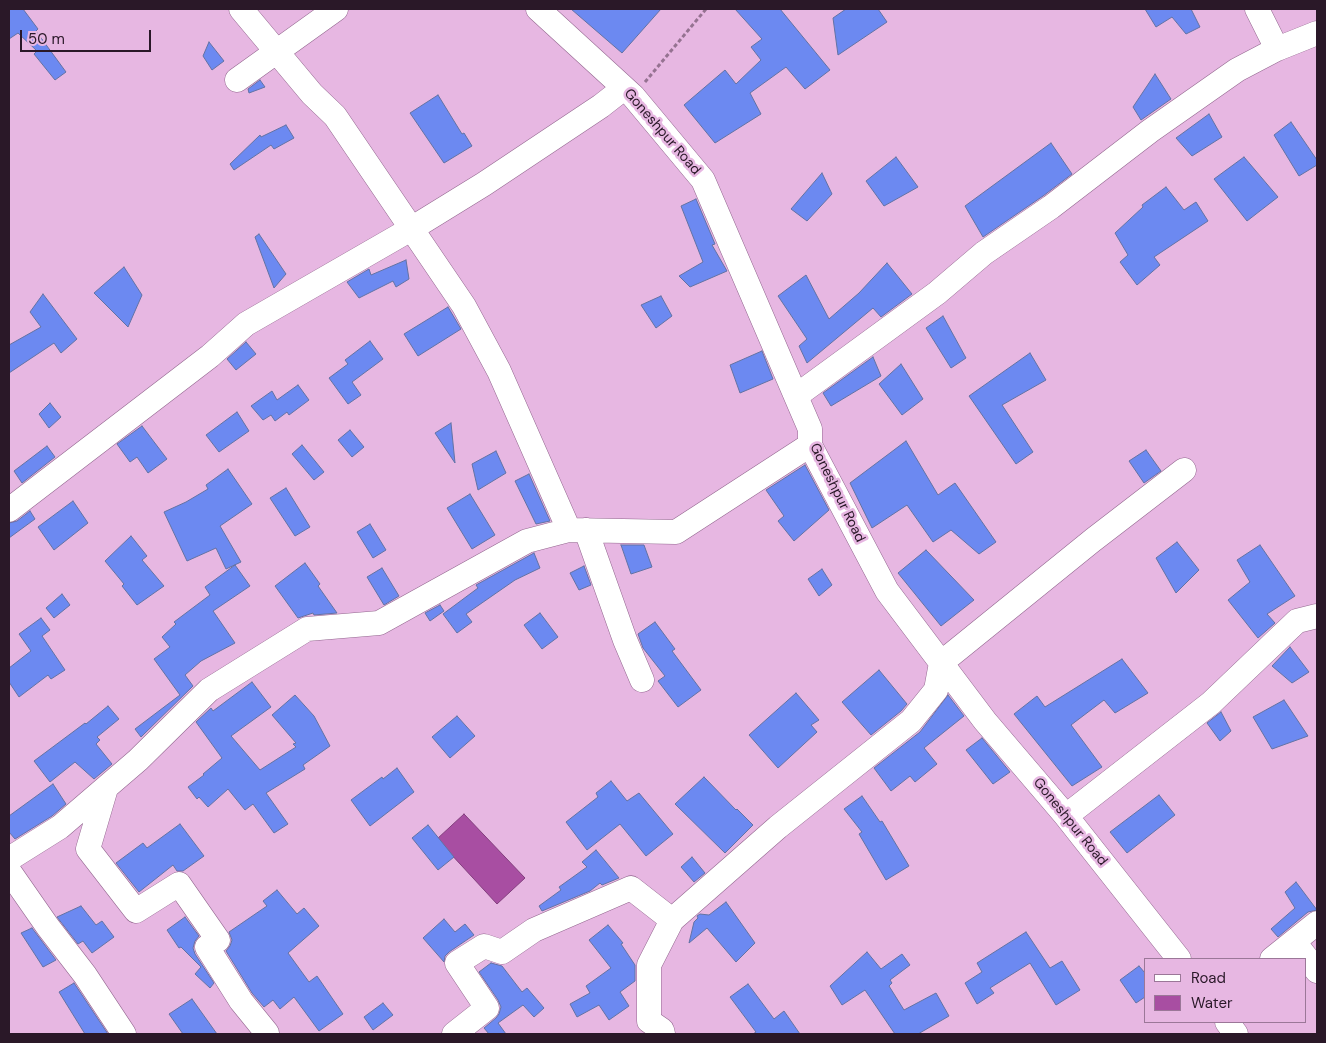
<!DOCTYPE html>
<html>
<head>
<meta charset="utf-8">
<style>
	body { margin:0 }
	#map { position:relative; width:1326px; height:1043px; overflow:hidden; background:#e7b7e2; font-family:"DM Sans",sans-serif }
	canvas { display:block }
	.frame { position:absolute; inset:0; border:10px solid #2a1828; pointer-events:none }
	.legend { position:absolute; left:1144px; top:958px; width:162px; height:65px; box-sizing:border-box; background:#e7b7e2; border:1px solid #9b7798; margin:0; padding:6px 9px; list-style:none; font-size:15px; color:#2a1828 }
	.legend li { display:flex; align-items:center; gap:10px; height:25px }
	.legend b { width:25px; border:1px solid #9b7798 }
	.scale { position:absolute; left:20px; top:30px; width:131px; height:22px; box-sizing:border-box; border:2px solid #2a1828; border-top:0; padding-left:6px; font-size:15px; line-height:18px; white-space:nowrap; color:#2a1828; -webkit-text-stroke:4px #e7b7e2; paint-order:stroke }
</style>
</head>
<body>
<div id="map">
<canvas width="1326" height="1043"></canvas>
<div class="frame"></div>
<ul class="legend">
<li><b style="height:6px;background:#fff"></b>Road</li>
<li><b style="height:14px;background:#a84ea2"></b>Water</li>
</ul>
<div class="scale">50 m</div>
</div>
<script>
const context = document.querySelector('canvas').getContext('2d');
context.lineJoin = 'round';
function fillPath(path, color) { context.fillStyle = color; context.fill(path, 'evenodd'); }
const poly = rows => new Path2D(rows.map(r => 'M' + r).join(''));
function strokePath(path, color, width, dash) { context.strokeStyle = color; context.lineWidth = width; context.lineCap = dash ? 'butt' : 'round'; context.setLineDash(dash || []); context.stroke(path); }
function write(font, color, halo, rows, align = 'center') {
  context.font = font + ' "DM Sans",sans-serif'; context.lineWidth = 5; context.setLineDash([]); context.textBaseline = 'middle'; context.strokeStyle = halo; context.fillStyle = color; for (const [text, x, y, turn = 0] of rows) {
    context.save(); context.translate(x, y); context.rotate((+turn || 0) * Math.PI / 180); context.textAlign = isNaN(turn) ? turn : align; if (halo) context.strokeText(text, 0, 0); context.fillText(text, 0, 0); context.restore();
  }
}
const water = poly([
	[464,814,525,878,497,904,437,839,464,814]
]);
const building = poly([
	[9,9,23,9,38,29,36,31,66,72,55,80,34,54,37,51,18,33,9,39,9,9],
	[571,9,661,9,622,53,571,9],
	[735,9,780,9,830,70,805,89,786,67,750,93,761,114,715,143,684,105,725,70,736,84,761,60,751,47,762,39,735,9],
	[846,9,878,9,887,22,838,55,833,18,846,9],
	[1145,9,1191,9,1200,27,1186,34,1172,17,1156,27,1145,9],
	[209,42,224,61,212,70,203,56,209,42],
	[1155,74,1171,99,1141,120,1133,107,1155,74],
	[260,80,265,87,249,93,248,89,260,80],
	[438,95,462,134,464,133,472,146,444,163,410,113,438,95],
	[1209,114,1222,137,1192,156,1176,138,1209,114],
	[1291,122,1317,160,1317,165,1299,176,1274,135,1291,122],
	[286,125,294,138,274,149,271,145,234,170,230,164,260,135,261,137,286,125],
	[1051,143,1072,174,1043,196,983,237,965,206,1051,143],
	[896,157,918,187,884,206,866,181,896,157],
	[1244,157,1278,197,1247,221,1214,179,1244,157],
	[822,173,832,194,807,221,791,209,822,173],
	[1166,187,1184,210,1196,202,1208,221,1154,257,1160,265,1137,285,1120,262,1128,255,1115,233,1143,207,1142,205,1166,187],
	[696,199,715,244,712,245,727,271,690,287,679,276,703,262,681,206,696,199],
	[259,234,286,274,274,288,255,237,259,234],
	[406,260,409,279,396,287,393,281,359,298,347,282,369,269,371,275,406,260],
	[887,263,912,294,881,317,873,308,807,363,799,346,807,339,778,296,806,275,829,319,859,293,887,263],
	[124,267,142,295,128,327,94,293,124,267],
	[43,294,77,339,61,353,54,343,9,373,9,345,41,327,30,312,43,294],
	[661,296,672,316,656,328,641,305,661,296],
	[448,307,461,329,418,356,404,334,448,307],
	[943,316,966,358,951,368,926,328,943,316],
	[370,341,383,359,352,382,361,395,348,404,329,378,348,364,345,360,370,341],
	[246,342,256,354,236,370,227,359,246,342],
	[762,351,773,379,740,393,730,365,762,351],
	[1030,353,1046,380,1002,405,1033,452,1016,464,969,396,1030,353],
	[873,357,881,376,831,406,823,393,873,357],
	[901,364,923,399,902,415,879,384,901,364],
	[298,385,309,400,289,415,287,412,275,421,271,415,263,420,251,406,272,391,277,400,298,385],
	[50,403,61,417,49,428,39,414,50,403],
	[237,412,249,431,219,452,206,435,237,412],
	[451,423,455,463,435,433,451,423],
	[142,426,167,459,148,473,137,457,130,462,117,444,142,426],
	[350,430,364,447,352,457,338,440,350,430],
	[906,441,938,495,955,483,996,542,979,554,951,530,933,542,907,505,872,528,850,483,906,441],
	[302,445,324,472,314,480,292,454,302,445],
	[47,446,55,457,22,483,14,471,47,446],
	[1146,450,1161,471,1144,483,1129,461,1146,450],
	[496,451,506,473,478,490,472,464,496,451],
	[805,465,829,510,794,541,778,521,784,516,766,490,805,465],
	[228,469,252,504,220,526,241,562,226,569,216,548,187,561,164,512,186,502,208,489,206,485,228,469],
	[529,474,550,521,536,524,515,481,529,474],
	[286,488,310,527,295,536,270,498,286,488],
	[470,494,495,535,472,549,447,508,470,494],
	[73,501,88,523,54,550,38,527,73,501],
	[30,511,35,519,9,538,9,523,17,521,30,511],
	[370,524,386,550,373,558,357,532,370,524],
	[131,536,147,556,142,560,164,586,137,605,122,586,124,584,105,561,131,536],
	[1177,542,1199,570,1176,593,1156,558,1177,542],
	[621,545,644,545,652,567,631,574,621,545],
	[1260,545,1295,596,1267,614,1275,623,1258,638,1228,600,1250,582,1237,560,1260,545],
	[926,550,974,600,941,626,898,573,926,550],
	[534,553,540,568,515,580,466,614,472,622,457,633,443,614,478,588,476,585,534,553],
	[305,563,320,584,318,586,337,613,314,615,313,613,298,618,275,586,305,563],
	[235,565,250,586,213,611,235,643,201,661,185,675,193,686,141,737,135,729,180,695,154,659,170,647,162,637,176,624,174,622,210,595,205,587,235,565],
	[584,566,591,585,579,590,570,573,584,566],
	[382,568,399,596,384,605,367,577,382,568],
	[822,569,832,585,819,596,808,579,822,569],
	[62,594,70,605,54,618,46,608,62,594],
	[440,605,444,611,430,621,425,613,440,605],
	[540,613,558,637,542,649,524,625,540,613],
	[41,618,50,630,42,636,65,670,51,679,48,675,19,697,9,682,9,668,31,651,19,634,41,618],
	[655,622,675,649,672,651,701,690,678,707,658,681,665,676,643,648,638,634,655,622],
	[1290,647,1309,672,1292,683,1272,666,1290,647],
	[1122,659,1148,693,1115,713,1104,700,1071,725,1102,767,1072,786,1014,714,1037,696,1045,707,1122,659],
	[879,670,907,704,901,711,871,735,842,702,879,670],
	[252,682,271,707,231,736,260,770,296,747,293,744,296,743,272,715,295,695,314,716,330,746,303,765,305,769,266,793,288,824,274,833,253,804,245,810,228,789,208,807,199,797,197,799,188,787,204,775,203,774,222,758,196,722,211,708,213,711,252,682],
	[796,693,819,720,811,725,817,732,778,768,749,735,796,693],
	[948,695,964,716,924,748,937,764,915,782,910,776,891,791,874,768,920,732,948,695],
	[1284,700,1308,736,1272,749,1253,717,1284,700],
	[108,706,119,719,97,737,100,740,96,744,112,764,94,779,75,762,50,782,34,761,85,723,86,724,108,706],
	[1221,712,1231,731,1220,741,1207,723,1221,712],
	[457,716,475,736,450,758,432,737,457,716],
	[982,738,1010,772,993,784,966,750,982,738],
	[397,768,414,792,370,826,351,800,382,777,383,779,397,768],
	[704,777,736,810,737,809,753,825,725,853,675,804,704,777],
	[611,781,627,801,639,793,673,834,646,856,620,824,587,850,566,822,598,797,596,793,611,781],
	[53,784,66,804,52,816,15,839,9,832,9,816,53,784],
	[1159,795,1175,815,1127,853,1110,832,1159,795],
	[862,796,880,822,882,821,909,866,886,880,859,834,862,832,844,809,862,796],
	[180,824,204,856,183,871,177,871,173,865,139,892,116,863,143,843,147,848,180,824],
	[428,825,454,857,438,870,412,838,428,825],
	[596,850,619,878,602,885,600,883,590,891,542,911,539,906,561,890,559,887,587,867,582,862,596,850],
	[692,857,705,873,694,882,681,867,692,857],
	[1296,882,1317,910,1308,912,1278,937,1271,929,1295,908,1285,892,1296,882],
	[277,890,297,914,304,908,319,926,288,953,309,982,317,976,343,1014,319,1031,294,997,280,1009,273,1000,264,1007,252,993,226,951,230,946,232,940,229,932,267,906,263,901,277,890],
	[726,902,755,943,736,962,707,928,689,943,694,922,698,918,697,916,700,914,709,915,726,902],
	[81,906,96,925,102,921,114,937,92,953,83,941,78,944,57,917,81,906],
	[185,917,199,936,195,941,193,948,195,954,214,983,210,988,195,974,201,967,181,947,179,948,167,930,185,917],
	[444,919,455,932,465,924,474,935,449,952,445,956,444,962,423,938,444,919],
	[608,925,623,943,621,944,635,965,635,981,620,992,629,1006,609,1020,599,1005,577,1017,570,1004,590,993,586,986,611,968,589,940,608,925],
	[32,928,56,960,43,967,21,933,32,928],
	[1026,932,1050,968,1062,961,1080,990,1056,1005,1030,963,990,988,994,993,977,1004,965,983,982,972,977,963,1026,932],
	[867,952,881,969,902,954,910,965,890,980,892,983,889,986,904,1010,936,993,949,1016,918,1034,895,1034,865,990,842,1005,830,986,867,952],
	[491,963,502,966,522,992,527,988,544,1008,534,1017,523,1005,498,1023,506,1034,489,1034,484,1028,496,1018,499,1014,501,1007,498,1000,479,972,491,963],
	[1139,966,1145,973,1145,997,1136,1003,1120,980,1139,966],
	[74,983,108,1034,85,1034,59,992,74,983],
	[748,984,774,1019,784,1011,800,1034,753,1034,756,1032,730,997,748,984],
	[192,999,217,1034,183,1034,169,1014,192,999],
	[383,1003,393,1015,373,1030,364,1017,383,1003]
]);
const path = poly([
	[645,82,706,9]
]);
const minor = poly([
	[241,9,312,94,335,116,464,306,499,371,569,530],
	[538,9,633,96,703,180,810,429,810,445,887,591,985,721,1066,816,1179,959],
	[1257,9,1277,49],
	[237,80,336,9],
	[796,396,937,293,984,253,1051,207,1150,131,1237,70,1277,49,1317,33],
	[9,510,210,356,246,324,411,229,484,184,601,106,624,88],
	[586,530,625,640,642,680],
	[106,788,88,849,136,911,179,884,218,940,207,947,241,1001,267,1033],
	[1066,816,1211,703,1297,621,1317,616],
	[9,859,60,827,138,760,209,690,307,629,379,623,527,541,569,530,676,532,810,445],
	[9,871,48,927,85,975,124,1034],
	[1294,942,1317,971],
	[1272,959,1317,923],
	[1227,1022,1236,1034],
	[454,1034,487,1008,457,963,484,946,502,952,534,930,631,888,672,920,778,827,911,721,936,690,941,663,1093,540,1184,470],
	[663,1034,662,1030,649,1021,649,965,672,920]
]);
const streetNames = [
	["Goneshpur Road",662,132,49],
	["Goneshpur Road",837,493,64],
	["Goneshpur Road",1070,822,51]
];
fillPath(water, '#a84ea2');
strokePath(water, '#823e7d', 1);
fillPath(building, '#6c89f1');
strokePath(building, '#6272a3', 1);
strokePath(minor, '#93678f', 25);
strokePath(path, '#957291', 3, [4, 2.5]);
strokePath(minor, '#fff', 24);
write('14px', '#2a1828', '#e7b7e2', streetNames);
</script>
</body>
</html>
